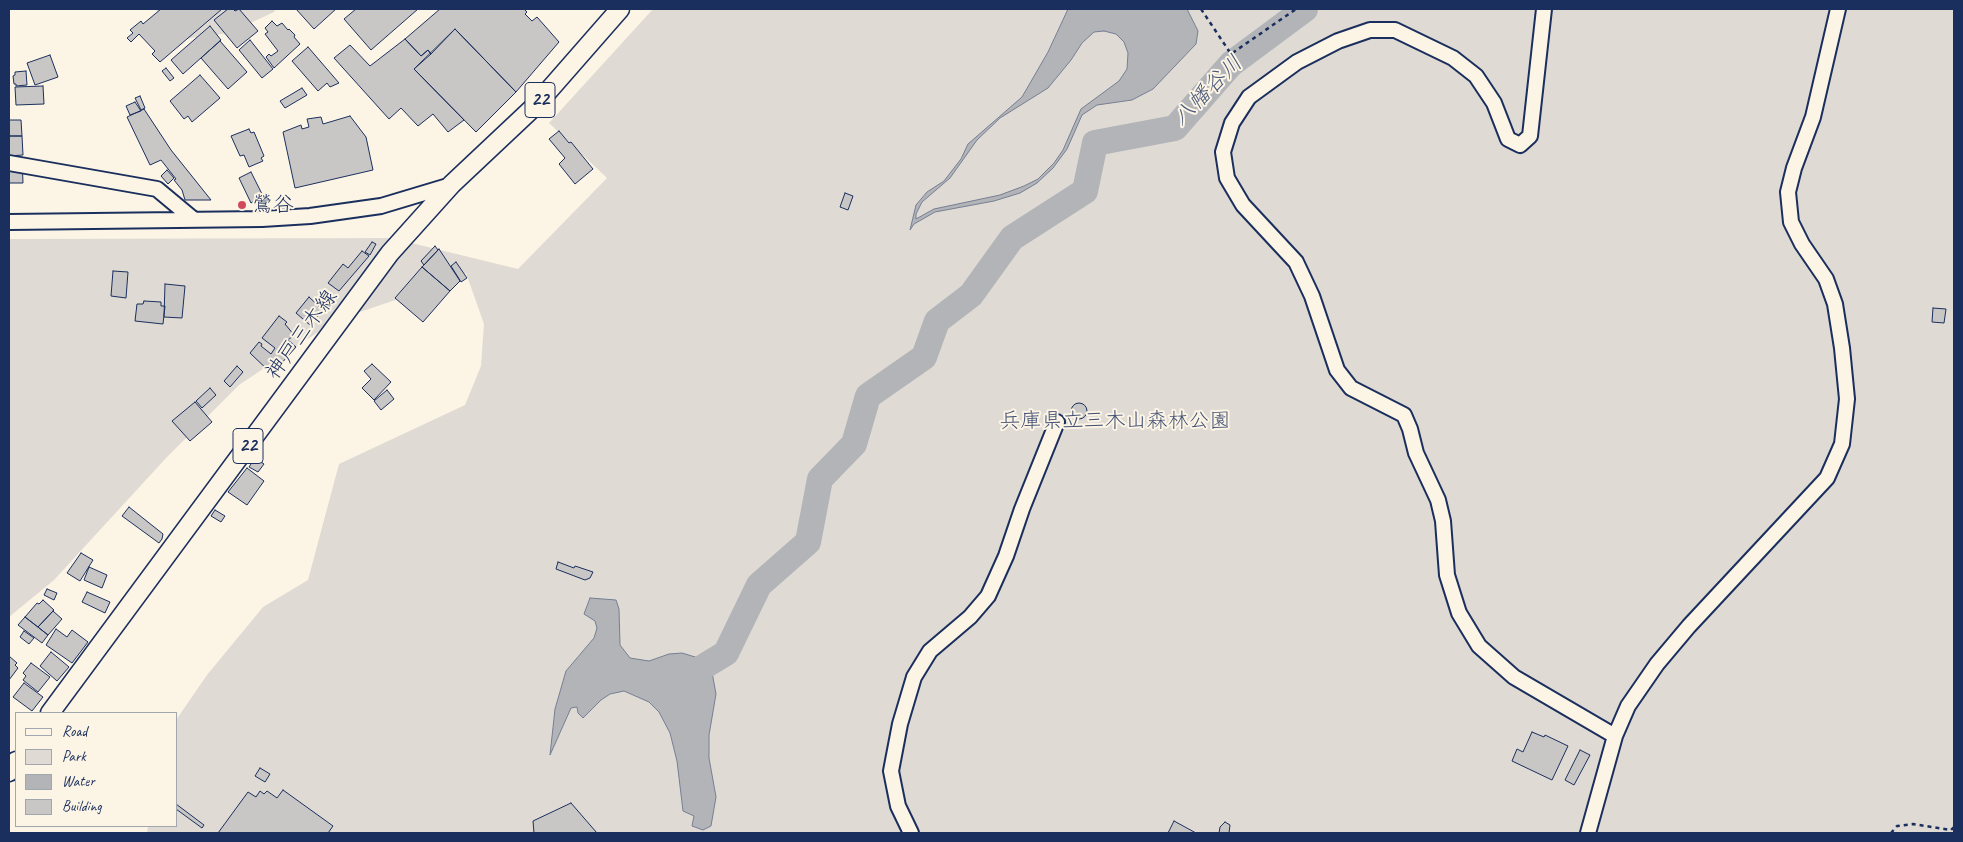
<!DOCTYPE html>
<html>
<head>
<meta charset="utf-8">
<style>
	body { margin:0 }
	#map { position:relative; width:1963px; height:842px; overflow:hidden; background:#fcf5e5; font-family:Caveat,sans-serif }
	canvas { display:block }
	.frame { position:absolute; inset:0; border:10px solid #1b2f5e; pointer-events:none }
	.legend { position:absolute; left:15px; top:712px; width:162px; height:115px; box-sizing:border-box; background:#fcf5e5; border:1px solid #a2a6af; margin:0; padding:6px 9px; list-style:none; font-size:15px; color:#1b2f5e }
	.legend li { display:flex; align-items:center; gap:10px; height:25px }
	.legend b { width:25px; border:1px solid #a2a6af }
</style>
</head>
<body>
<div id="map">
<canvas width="1963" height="842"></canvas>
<div class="frame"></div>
<ul class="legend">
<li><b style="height:6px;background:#fcf5e5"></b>Road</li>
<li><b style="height:14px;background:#dfdbd4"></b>Park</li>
<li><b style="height:14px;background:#b2b4b8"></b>Water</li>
<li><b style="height:14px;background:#c8c7c6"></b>Building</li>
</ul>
</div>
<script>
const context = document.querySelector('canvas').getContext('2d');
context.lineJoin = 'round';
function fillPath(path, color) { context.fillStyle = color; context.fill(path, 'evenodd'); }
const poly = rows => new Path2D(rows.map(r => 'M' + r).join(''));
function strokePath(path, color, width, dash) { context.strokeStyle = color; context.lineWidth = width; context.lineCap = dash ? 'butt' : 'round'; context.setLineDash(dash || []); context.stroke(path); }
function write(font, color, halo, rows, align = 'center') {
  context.font = font + ' Caveat,"Klee One",sans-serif'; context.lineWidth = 4; context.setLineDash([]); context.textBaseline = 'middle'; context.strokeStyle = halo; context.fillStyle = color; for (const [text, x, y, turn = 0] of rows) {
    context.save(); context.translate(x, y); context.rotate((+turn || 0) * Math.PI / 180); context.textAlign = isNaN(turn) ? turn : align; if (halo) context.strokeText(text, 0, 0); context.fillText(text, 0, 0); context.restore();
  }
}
const green = poly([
	[155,9,276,9,274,12,229,33,184,39],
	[653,9,1954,9,1954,833,315,833,309,824,288,833,147,833,148,826,176,826,176,720,207,675,263,607,308,580,339,464,465,405,481,366,484,324,466,273,443,284,336,320,239,385,167,457,54,580,9,617,9,239,391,238,518,269,607,178,549,123]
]);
const water = poly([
	[1068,9,1187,9,1198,31,1196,44,1153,89,1132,100,1097,105,1082,115,1067,149,1053,168,1037,183,1020,193,994,201,935,212,914,224,910,230,916,205,927,192,944,181,961,159,968,144,1022,97,1048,52,1068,9],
	[1104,31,1116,34,1124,42,1128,53,1127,69,1119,81,1081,109,1063,150,1054,163,1038,179,1024,186,1000,195,934,209,916,219,916,214,922,202,950,178,977,140,1000,118,1048,88,1071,60,1082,43,1094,32,1104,31],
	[590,598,616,600,619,609,620,645,630,658,649,661,669,654,682,653,705,660,711,667,716,694,709,735,709,758,716,797,711,826,703,830,692,826,694,816,683,811,677,761,670,733,659,712,649,702,624,691,610,694,601,700,583,718,578,713,577,707,571,708,550,755,555,709,566,671,594,638,597,628,595,621,584,614,590,598]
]);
const river = poly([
	[703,667,726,653,759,585,808,542,820,479,854,444,868,396,924,357,937,321,971,295,1012,238,1085,191,1095,143,1175,128,1231,64,1305,9]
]);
const building = poly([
	[161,9,222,9,160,62,152,54,155,51,139,34,131,42,127,38,133,33,130,30,141,21,143,24,161,9],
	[228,9,233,9,235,11,239,9,258,31,237,48,214,20,228,9],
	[296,9,336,9,314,29,296,9],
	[356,9,418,9,371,50,344,19,356,9],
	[440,9,524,9,527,12,525,14,532,21,537,17,559,42,516,92,455,29,431,54,428,50,421,56,405,39,440,9],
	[272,21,277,26,282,23,288,30,289,29,295,35,294,37,300,44,274,68,266,57,269,54,271,56,278,51,265,34,268,32,265,28,272,21],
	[210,26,221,40,183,74,171,60,210,26],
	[455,29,516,92,476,132,414,69,455,29],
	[405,39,421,56,428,50,431,54,414,69,464,120,448,132,433,114,418,126,401,108,389,119,334,58,350,45,370,66,405,39],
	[250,40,273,69,262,78,239,50,250,40],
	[220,41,247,72,228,89,201,58,220,41],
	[308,47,339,83,330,87,327,83,318,91,292,61,308,47],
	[50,55,58,77,35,85,27,63,50,55],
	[166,68,174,78,170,81,162,71,166,68],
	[26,71,27,85,16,86,16,84,14,84,13,76,15,75,15,72,26,71],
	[200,75,220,98,192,122,188,116,184,119,170,101,200,75],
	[43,86,44,104,16,105,15,87,43,86],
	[302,88,307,95,285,108,280,101,302,88],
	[140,96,145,108,141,110,135,98,140,96],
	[135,102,141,111,130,115,126,106,135,102],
	[144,109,171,150,211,200,185,200,182,190,174,180,176,179,161,160,150,165,127,117,144,109],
	[350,116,366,137,373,170,295,188,283,132,301,125,302,129,309,127,307,119,321,117,323,124,350,116],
	[9,120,21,120,22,136,9,136,9,120],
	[249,129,251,133,254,132,264,156,261,158,263,161,249,167,244,155,240,156,231,136,249,129],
	[559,131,569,143,571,142,593,169,575,184,559,164,565,158,549,139,559,131],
	[9,136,22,136,23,155,9,156,9,136],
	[9,158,22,158,23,183,9,183,9,158],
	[167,170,174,178,168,184,161,176,167,170],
	[251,172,263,196,251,203,239,178,251,172],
	[845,193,853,196,848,210,840,207,845,193],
	[372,242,376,244,370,255,365,252,372,242],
	[435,246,438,250,424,265,421,261,435,246],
	[439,249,460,281,450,291,422,267,439,249],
	[362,251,369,256,339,291,328,283,343,264,348,268,362,251],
	[456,262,467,278,461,282,451,266,456,262],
	[422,267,450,291,423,322,395,298,422,267],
	[113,271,128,272,126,298,111,296,113,271],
	[165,284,185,286,182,318,164,317,165,284],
	[309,297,323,310,310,325,296,313,309,297],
	[144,301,161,302,161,306,165,306,163,324,135,321,137,304,143,304,144,301],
	[1933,308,1946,309,1944,323,1932,322,1933,308],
	[279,316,287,322,285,324,294,335,288,340,296,347,272,374,250,353,259,342,262,344,261,346,271,354,275,348,262,338,279,316],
	[372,364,391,382,374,400,362,388,371,379,364,371,372,364],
	[237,366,243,372,230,387,224,381,237,366],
	[210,388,216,395,202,408,196,401,210,388],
	[387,390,394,399,381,410,374,401,387,390],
	[195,402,212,422,190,441,172,421,195,402],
	'1071 411a8 8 0 1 1 16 0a8 8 0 1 1-16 0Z',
	[255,458,264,464,258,472,249,467,255,458],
	[247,468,264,481,247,505,228,492,247,468],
	[129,507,163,534,162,539,159,543,122,516,129,507],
	[215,510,225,516,221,522,211,516,215,510],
	[81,553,93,560,80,581,67,573,81,553],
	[558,562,574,568,575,566,593,572,590,578,585,580,556,569,558,562],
	[89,567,107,575,102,588,84,580,89,567],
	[47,589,57,593,54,600,44,595,47,589],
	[87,592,110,602,105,613,82,602,87,592],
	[43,600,54,610,38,627,25,617,37,603,39,604,43,600],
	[53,611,62,619,48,635,38,627,53,611],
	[25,617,48,635,42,643,18,625,25,617],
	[56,629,67,637,72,630,88,642,72,663,46,645,56,629],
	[24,631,34,638,29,644,20,637,24,631],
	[51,652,69,667,57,681,40,666,51,652],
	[9,656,17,663,15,665,18,668,9,680,9,656],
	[31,663,50,677,38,692,23,680,26,676,23,673,31,663],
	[24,683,43,697,32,711,13,697,24,683],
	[1532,732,1544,737,1545,735,1568,746,1552,780,1512,761,1517,749,1523,752,1532,732],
	[1580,750,1590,755,1574,785,1565,780,1580,750],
	[260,768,270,774,265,782,255,776,260,768],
	[283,790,333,826,328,833,218,833,248,792,256,797,260,791,264,794,267,791,277,798,283,790],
	[571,803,597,833,534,833,533,821,571,803],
	[176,804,204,825,202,828,176,809,176,804],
	[1174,821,1196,833,1168,833,1174,821],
	[1225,822,1230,825,1229,833,1219,833,1220,827,1225,822]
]);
const path = poly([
	[1201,9,1231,54,1296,9],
	[1891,833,1897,826,1913,824,1951,830,1954,827]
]);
const minor = poly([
	[1544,9,1530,136,1520,145,1508,139,1494,103,1476,76,1453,58,1395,30,1370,30,1338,41,1297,62,1249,97,1232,123,1223,152,1227,178,1243,205,1296,262,1312,296,1337,370,1351,388,1404,415,1410,429,1416,453,1438,500,1443,521,1447,575,1459,613,1479,646,1514,677,1615,736],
	[9,163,157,189,193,219],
	[9,222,262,219,310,216,381,206,451,185],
	[911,833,898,806,891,771,900,724,914,677,930,651,970,617,988,596,1006,556,1022,509,1057,422],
	[1588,833,1615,736,1628,706,1657,664,1689,626,1827,478,1842,444,1847,399,1842,348,1835,304,1826,279,1802,244,1791,222,1788,192,1794,168,1813,117,1838,9]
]);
const major = poly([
	[50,713,390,253,452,184,536,105,620,9],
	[9,772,16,761]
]);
const markers = [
	[242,205,5,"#d1495b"]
];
const shields = [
	[540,100,30],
	[248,446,30]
];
const shieldNames = [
	["22",540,100],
	["22",248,446]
];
const poiNames = [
	["鶯谷",252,205]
];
const streetNames = [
	["神戸三木線",302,335,-54]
];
const parkNames = [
	["兵庫県立三木山森林公園",1115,421]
];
const waterNames = [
	["八幡谷川",1208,91,-45]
];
fillPath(green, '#dfdbd4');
fillPath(water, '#b2b4b8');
strokePath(water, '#767f94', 1);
strokePath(river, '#b2b4b8', 26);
fillPath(building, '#c8c7c6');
strokePath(building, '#1b2f5e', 1);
strokePath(minor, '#1b2f5e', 18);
strokePath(major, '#1b2f5e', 21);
strokePath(path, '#1b2f5e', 2.5, [4, 4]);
strokePath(minor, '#fcf5e5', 14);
strokePath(major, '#fcf5e5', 18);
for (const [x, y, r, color] of markers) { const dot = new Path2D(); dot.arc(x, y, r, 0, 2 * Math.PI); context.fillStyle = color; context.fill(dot); strokePath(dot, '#fcf5e5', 2); }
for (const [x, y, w] of shields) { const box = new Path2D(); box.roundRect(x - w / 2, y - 17.5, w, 35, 4); context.fillStyle = '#fcf5e5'; context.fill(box); strokePath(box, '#1b2f5e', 1); }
write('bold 20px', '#1b2f5e', null, shieldNames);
write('21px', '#1b2f5e', '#fcf5e5', poiNames, 'left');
write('21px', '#1b2f5e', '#fcf5e5', streetNames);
write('21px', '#425176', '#fcf5e5', parkNames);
write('italic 22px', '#485779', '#fcf5e5', waterNames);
</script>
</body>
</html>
